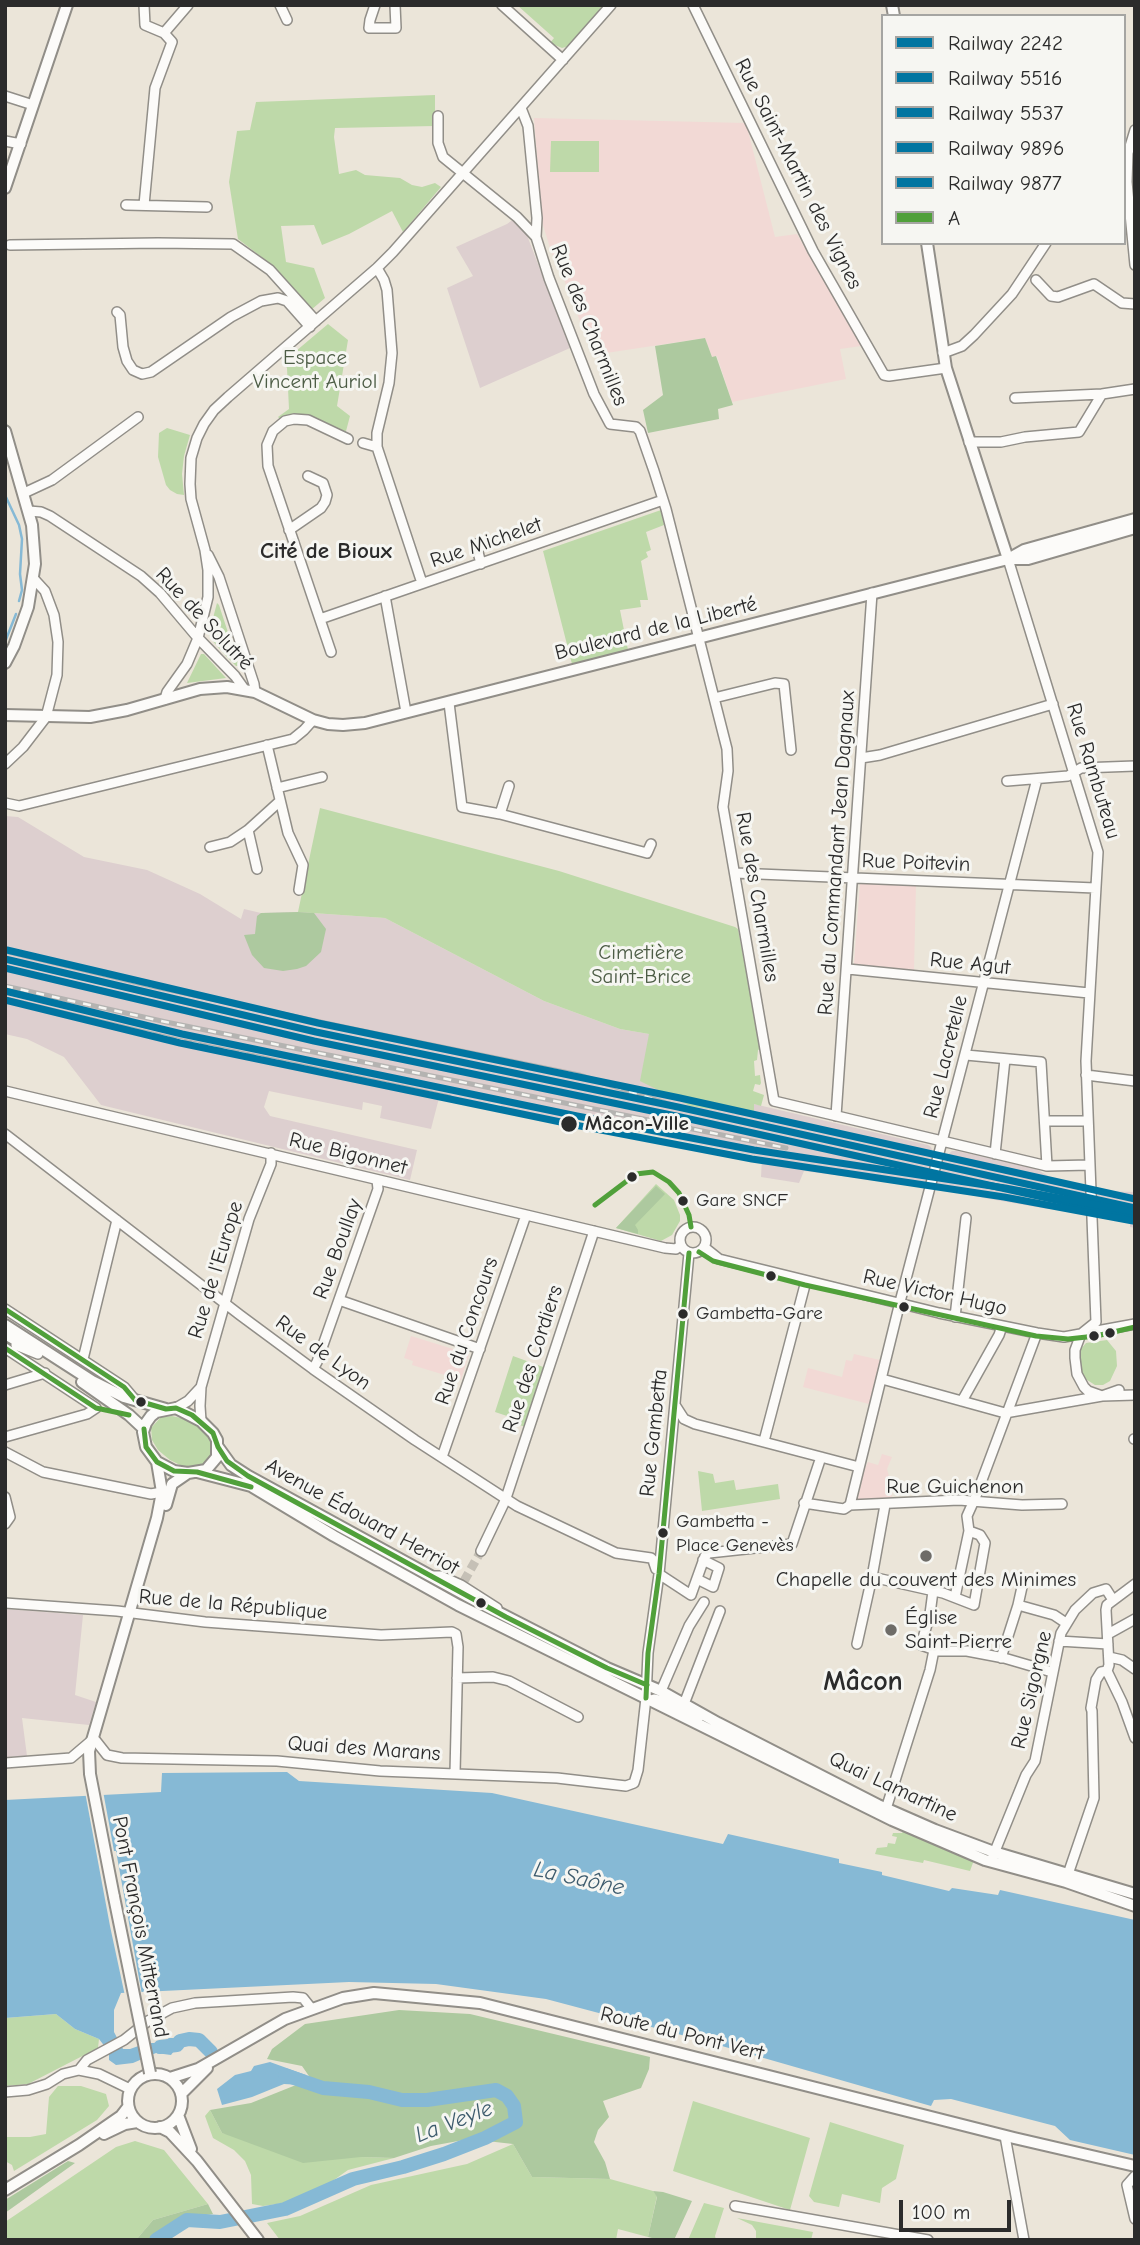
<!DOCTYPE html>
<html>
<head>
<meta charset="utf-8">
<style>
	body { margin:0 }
	#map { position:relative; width:1140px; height:2245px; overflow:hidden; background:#ebe5d9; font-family:"Comic Neue",sans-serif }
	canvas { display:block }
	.frame { position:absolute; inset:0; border:7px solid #2b2b2b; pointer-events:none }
	.legend { position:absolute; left:881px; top:14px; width:245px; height:231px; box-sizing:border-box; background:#f6f6f2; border:2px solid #a5a5a2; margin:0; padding:9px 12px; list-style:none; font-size:21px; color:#2b2b2b }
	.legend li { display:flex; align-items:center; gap:14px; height:35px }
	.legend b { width:35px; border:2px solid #a5a5a2 }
	.scale { position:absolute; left:899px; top:2200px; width:112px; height:32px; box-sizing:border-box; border:4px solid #2b2b2b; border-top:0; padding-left:9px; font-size:21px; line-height:24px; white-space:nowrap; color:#2b2b2b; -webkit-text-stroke:5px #f6f6f2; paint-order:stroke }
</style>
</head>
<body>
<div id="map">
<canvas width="1140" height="2245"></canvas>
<div class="frame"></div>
<ul class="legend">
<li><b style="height:9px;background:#0075a1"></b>Railway 2242</li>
<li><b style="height:9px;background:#0075a1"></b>Railway 5516</li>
<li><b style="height:9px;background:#0075a1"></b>Railway 5537</li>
<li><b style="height:9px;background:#0075a1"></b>Railway 9896</li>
<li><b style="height:9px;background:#0075a1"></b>Railway 9877</li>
<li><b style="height:9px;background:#50a03a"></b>A</li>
</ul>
<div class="scale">100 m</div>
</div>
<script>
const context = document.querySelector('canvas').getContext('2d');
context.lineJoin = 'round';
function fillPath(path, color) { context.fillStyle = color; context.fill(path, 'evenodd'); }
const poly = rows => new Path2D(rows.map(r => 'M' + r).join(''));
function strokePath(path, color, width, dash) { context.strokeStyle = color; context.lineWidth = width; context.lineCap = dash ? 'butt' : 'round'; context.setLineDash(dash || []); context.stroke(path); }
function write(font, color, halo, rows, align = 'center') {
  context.font = font + ' "Comic Neue",sans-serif'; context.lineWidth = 6; context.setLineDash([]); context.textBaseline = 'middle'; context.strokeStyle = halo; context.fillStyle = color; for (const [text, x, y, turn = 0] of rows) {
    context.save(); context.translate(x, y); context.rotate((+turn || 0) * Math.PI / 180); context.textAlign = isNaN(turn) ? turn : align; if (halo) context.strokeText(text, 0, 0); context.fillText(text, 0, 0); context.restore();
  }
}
const built = poly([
	[534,118,746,123,775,237,797,234,861,346,840,349,846,379,732,402,717,356,712,357,705,338,593,355,560,269,552,254,542,222],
	[860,883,916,885,914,970,854,964],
	[411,1336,469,1354,461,1380,412,1365,413,1361,404,1358],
	[854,1354,880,1360,869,1404,803,1387,808,1368,842,1377,846,1360,852,1361],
	[882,1454,892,1457,887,1469,889,1476,895,1479,891,1500,857,1502,865,1468,868,1462,878,1465]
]);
const industrial = poly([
	[515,218,525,230,570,348,480,388,447,288,473,276,456,247,507,224],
	[5,816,18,817,84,857,147,870,200,894,241,919,244,909,261,913,298,912,385,918,544,1001,620,1029,649,1034,734,1114,754,1114,754,1104,928,1145,931,1147,934,1154,946,1156,952,1151,957,1151,1036,1169,1050,1177,1058,1185,1084,1186,1097,1191,1135,1192,1135,1228,1130,1227,1130,1216,1112,1212,1048,1209,984,1198,937,1187,925,1187,804,1171,799,1183,761,1177,762,1157,564,1117,563,1122,501,1109,501,1105,499,1104,439,1098,431,1129,380,1118,382,1106,363,1102,362,1110,269,1091,264,1107,270,1116,417,1150,410,1180,101,1105,64,1057,27,1039,5,1034],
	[5,1609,83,1615,75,1695,96,1702,89,1725,22,1718,27,1756,5,1757]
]);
const green = poly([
	[517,5,605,5,569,46,562,48,550,43,554,38],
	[435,95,435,126,335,128,334,137,339,174,356,170,365,175,400,178,412,185,422,187,435,183,441,187,403,232,392,211,349,234,322,245,314,225,281,226,286,262,314,268,325,298,311,310,268,262,238,239,229,182,237,131,250,130,256,102],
	[551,141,599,141,599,172,550,172],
	[328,324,348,340,337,406,350,416,345,435,310,419,281,420,278,417,289,409,287,368,283,362],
	[167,428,190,435,184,456,182,474,184,495,177,494,170,490,166,485,158,457,159,433],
	[661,510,664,525,646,532,651,550,646,552,648,557,641,561,648,600,640,600,641,607,620,610,628,650,572,664,543,551],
	[217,603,219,605,239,666,236,666,226,656,210,638,209,633],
	[201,654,204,654,226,678,187,683],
	[320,808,559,871,735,927,738,929,761,1049,758,1050,757,1060,754,1061,755,1076,760,1075,761,1083,760,1085,755,1084,753,1091,764,1095,761,1106,754,1104,754,1114,744,1114,690,1106,640,1081,649,1034,620,1029,544,1001,385,918,298,912],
	[656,1184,674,1200,680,1215,680,1221,672,1235,661,1241,616,1228],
	[1107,1340,1116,1351,1117,1366,1110,1381,1103,1385,1095,1385,1084,1378,1081,1373,1078,1361,1081,1349,1086,1343],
	[513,1356,546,1368,526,1427,519,1425,519,1420,495,1412],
	[172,1416,190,1420,205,1433,211,1441,213,1452,206,1464,201,1466,184,1467,170,1460,158,1450,152,1440,151,1428,161,1417],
	[698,1471,713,1474,715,1483,734,1480,736,1490,778,1484,780,1499,702,1511],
	[904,1830,974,1860,970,1871,924,1860,923,1863,875,1854,877,1848,887,1847,888,1843,895,1844,897,1837,892,1836,893,1833,902,1833],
	[56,2014,75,2029,99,2039,98,2048,28,2084,5,2086,5,2018],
	[58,2086,81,2086,106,2094,109,2106,97,2120,14,2171,12,2165,5,2161,5,2137,30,2137,46,2134,49,2097],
	[693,2101,810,2138,790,2210,673,2171],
	[210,2110,222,2133,361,2157,394,2158,348,2170,324,2187,284,2203,263,2206,252,2204,251,2175,245,2161,234,2150,213,2138,205,2116],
	[830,2122,904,2145,896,2179,882,2188,880,2203,842,2194,839,2207,814,2202,809,2196],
	[135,2141,164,2150,208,2204,153,2220,136,2240,5,2240,5,2222,116,2147],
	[513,2144,532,2177,610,2179,653,2191,657,2196,648,2237,618,2229,616,2240,280,2240,267,2223,300,2216,371,2185,467,2164],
	[704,2203,724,2208,715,2236,716,2240,688,2240],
	[737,2218,813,2232,811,2240,756,2240,756,2231,752,2225]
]);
const forest = poly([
	[705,338,712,357,716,356,733,405,718,409,719,419,648,433,643,410,663,395,655,346],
	[298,912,314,913,326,929,321,952,306,966,297,969,283,971,264,968,252,955,244,935,255,934,257,916,261,913],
	[656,1186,665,1194,635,1225,638,1230,638,1234,616,1228],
	[399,2010,470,2014,650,2057,649,2069,641,2088,603,2101,609,2117,598,2130,594,2142,605,2162,610,2179,532,2177,513,2144,469,2139,431,2146,394,2158,361,2157,303,2163,222,2133,210,2110,251,2103,311,2079,302,2066,267,2059,272,2049,305,2024],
	[68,2161,75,2163,5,2213,5,2200],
	[653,2191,663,2192,692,2201,674,2240,660,2240,648,2237,657,2197],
	[208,2204,213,2214,186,2218,151,2240,136,2240,153,2220]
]);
const water = poly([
	[287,1772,299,1781,492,1793,723,1844,728,1834,839,1859,839,1863,882,1872,882,1875,949,1891,952,1888,998,1895,1000,1890,1135,1920,1135,2155,1070,2140,1055,2126,951,2099,934,2100,931,2106,708,2042,546,1999,436,1984,349,1982,121,1993,114,2010,114,2032,123,2049,130,2049,147,2043,161,2043,169,2038,174,2038,177,2047,171,2055,156,2053,133,2063,116,2065,109,2060,109,2052,99,2039,75,2029,56,2014,5,2018,5,1800,161,1792,162,1773],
	[270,2062,306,2075,302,2085,284,2084,252,2097,222,2105,217,2089,235,2075,251,2071,254,2066]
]);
const pier = poly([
	[103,1791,114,1851,116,1851,142,1995,125,1996,110,1926,85,1792]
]);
const stream = poly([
	[5,495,19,525,22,539,20,574,22,590,19,601],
	[5,642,16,614]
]);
const river = poly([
	[160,2047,177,2045,180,2041,189,2039,199,2040,211,2052],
	[156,2240,187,2220,220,2222,285,2209,353,2179,403,2167,444,2154,485,2138,516,2122,514,2106,507,2096,496,2090,427,2100,402,2100,369,2092,323,2088,285,2075]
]);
const minorTunnel = poly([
	[464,1581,481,1551]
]);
const minor = poly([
	[144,5,145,25,164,33,188,5],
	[280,5,287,20],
	[375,5,370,20,369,28,396,28,395,5],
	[502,5,563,60],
	[693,5,813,251,884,375,889,376,946,368],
	[5,96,33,105],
	[521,108,528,126,537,218,536,237],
	[438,116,438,143,443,157,517,217,536,237,549,278,594,394,610,424,636,427,640,431,654,471,666,509,727,749,728,771,723,807,774,1101,1047,1166,1089,1165],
	[1135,130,1128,153,1127,182,1135,265],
	[5,141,21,144],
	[126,205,207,207],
	[144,205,155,88,172,42,164,33],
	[10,245,158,243,233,244,270,270,316,321],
	[377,268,384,280,387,290,392,353,389,383,377,433,377,447,422,583],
	[1036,280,1051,296,1058,297,1094,284,1122,303,1135,304],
	[117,312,120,315,123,347,127,361,133,370,142,374,151,372,231,317,261,301,278,298,287,301,310,327],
	[943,353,962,346,974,335,1012,294,1046,243],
	[1015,398,1102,394],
	[969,442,1001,442,1025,437,1079,432,1102,394,1135,389],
	[363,443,377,447],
	[24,493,52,480,138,417],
	[29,511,41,512,50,516,141,576,160,593,198,638,235,676,245,690],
	[289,530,321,508,325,502,327,495,323,483,308,476],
	[476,544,481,564],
	[208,555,219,577,254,684,255,692],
	[1008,559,1098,852,1086,1061,1096,1322,1081,1334,1075,1350,1075,1358,1077,1374,1084,1387,1088,1391,1102,1396,1119,1390],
	[385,596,406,712],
	[320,619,663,500],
	[331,652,268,466,267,445,273,431,285,421,294,419,308,420,348,439],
	[714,698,775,683,784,684,791,750],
	[165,699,167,692,187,664,198,638,208,597,208,570,205,550,191,499,190,484,191,458,197,438,204,424,214,410,228,397,377,268,393,252,611,5],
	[449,703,462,807,500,814,647,853,651,844],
	[267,745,288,833,303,865,299,890],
	[861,758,880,755,1053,704],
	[5,764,23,747,46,717,57,675,58,642,54,615,45,591,34,579],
	[1007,781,1068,776,1081,768,1135,766],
	[277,788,322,777],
	[5,803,19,806,293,739,304,730,313,720],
	[500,814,509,786],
	[248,830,257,869],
	[210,847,230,842,248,830,280,801],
	[735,873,1095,888],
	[848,969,1089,993],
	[966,1055,1041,1062,1047,1166],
	[1086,1075,1135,1081],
	[5,1091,665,1248,676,1249,681,1245],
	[836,1116,872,593],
	[1045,1121,1087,1121],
	[5,1134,240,1315,313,1369,415,1440,517,1506,616,1553,651,1558,653,1560,656,1569],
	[995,1154,1005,1059],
	'680 1240a13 13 0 1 1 26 0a13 13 0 1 1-26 0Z',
	[704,1247,719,1259,939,1313,1037,1333,1064,1337,1135,1324],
	[339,1300,480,1349],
	[5,1309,124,1387,135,1400],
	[955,1317,966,1218],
	[16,1345,38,1354],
	[5,1348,96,1408,87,1414,5,1437],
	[83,1359,117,1220],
	[313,1369,317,1362,378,1189,377,1180],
	[882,1379,1005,1413,1102,1396,1135,1395],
	[5,1385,45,1373],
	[962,1401,999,1335,1002,1326],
	[675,1405,684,1419,695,1424,859,1467],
	[176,1408,188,1401,201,1387],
	[201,1421,200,1406,201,1387,249,1219,271,1164,271,1153],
	[1134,1439,1135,1439],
	[764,1441,806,1281],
	[5,1452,43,1472,151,1494,162,1492],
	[442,1457,526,1215],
	[5,1497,10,1517,5,1524],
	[804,1503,844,1509,850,1505,959,1500,1022,1505,1062,1504],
	[850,1505,901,1298,1037,779],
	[481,1551,505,1501,594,1231],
	[659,1574,691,1595,705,1556,709,1553,792,1544,821,1457],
	[431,1576,441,1576,461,1585,497,1608],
	[872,1577,943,1593,974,1605,985,1543,980,1535,969,1531],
	[697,1579,713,1587,719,1568,703,1560],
	[1135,1584,1107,1605,1106,1610,1109,1665,1107,1671,1122,1702,1135,1738],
	[933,1591,930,1614,921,1645,938,1651,967,1651,1004,1658,1052,1672],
	[955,1597,969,1531,967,1516,976,1496,1037,1333],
	[5,1603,117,1611,205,1622,381,1635,452,1632,456,1634,458,1647,455,1773],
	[1018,1605,1022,1587],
	[1108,1634,1135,1619],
	[1059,1641,1108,1644],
	[857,1644,872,1577,885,1505],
	[1109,1657,1122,1660,1135,1669],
	[1001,1658,1018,1605,1054,1615,1066,1623],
	[457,1678,493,1677,509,1681,578,1717],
	[661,1691,689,1626,704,1602],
	[654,1699,667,1702,699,1717],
	[684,1704,720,1611],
	[96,1741,107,1755,122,1758,277,1761,380,1771,557,1778,626,1786,634,1783,638,1770,646,1698,648,1653,659,1574,689,1253],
	[5,1763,71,1758,91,1741],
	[886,1809,930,1670,934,1650],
	[993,1856,1026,1775,1035,1761,1061,1633,1075,1610,1093,1593,1106,1589,1113,1600],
	[1066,1880,1094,1798,1092,1711,1091,1708,1096,1680,1101,1672,1107,1671],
	[79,2070,87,2060,124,2040,148,2021,172,2008,195,2003,293,1997,303,1998,311,2008],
	[5,2092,28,2090,47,2084,63,2074,79,2070,99,2074,130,2089],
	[1005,2136,1024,2240],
	[1135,2176,1127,2185,1135,2219],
	[735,2206,928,2240]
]);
const major = poly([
	[892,5,894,16],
	[5,188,67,5],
	[927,243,946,368,1008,559],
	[5,431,32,525,35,564,28,607,14,646,5,663],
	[1011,559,1028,559,1135,528],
	[5,715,90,717,127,710,200,689,227,687,255,692,313,720,328,724,343,725,365,723,1008,559,1024,550,1135,519],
	[5,1325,92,1381,124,1397,166,1409],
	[5,1334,24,1345],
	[82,1382,129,1415,144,1429],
	[176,1408,201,1421,213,1433,217,1440,217,1457,206,1470,188,1473,174,1471,157,1462,146,1447,143,1432,146,1423,151,1416,156,1412,176,1408],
	[218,1447,231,1465,248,1476,480,1603,607,1668,661,1691,718,1723,878,1805,935,1830,994,1852,1135,1894],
	[197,1472,251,1486,334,1536,458,1605,892,1820,985,1860,1066,1882,1135,1906],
	[166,1505,172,1484,188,1473],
	[114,1897,90,1774,89,1751,157,1518,162,1492,157,1462],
	'128 2101a27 27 0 1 1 54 0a27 27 0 1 1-54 0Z',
	[170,2078,198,2069,285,2019,343,1998,374,1993,480,2003,1014,2138,1135,2166],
	[181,2094,207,2068],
	[178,2115,191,2149],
	[160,2127,170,2132,197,2161,258,2240],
	[104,2134,125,2124,137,2122],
	[5,2190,79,2145,121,2116,128,2107]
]);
const rail = poly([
	[5,951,151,986,358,1030,579,1075,678,1107],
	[5,986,166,1022,786,1148],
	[5,999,178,1040,449,1097]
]);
const majorBridge = poly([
	[114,1897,150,2073]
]);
const bus1 = poly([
	[595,1205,636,1174,653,1172,669,1182,679,1193,689,1215,691,1227],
	[699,1252,713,1261,805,1285,1036,1336,1068,1339,1096,1336,1135,1327],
	[5,1309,124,1387,135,1400],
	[5,1348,96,1408,129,1415],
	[135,1400,166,1409,176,1408,192,1415,213,1433,218,1447,227,1461,248,1476,506,1617,607,1668,647,1685],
	[144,1429,146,1447,157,1462,174,1471,197,1472,251,1487],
	[646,1698,648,1653,659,1574,689,1253]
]);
const rail1 = poly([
	[5,959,316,1032,678,1107,1135,1208]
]);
const rail2 = poly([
	[5,968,314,1041,676,1116,1133,1217]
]);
const rail3 = poly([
	[5,991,182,1034,577,1116,754,1150,1005,1188,1135,1212]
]);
const rail4 = poly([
	[7,950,318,1023,680,1098,1135,1199]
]);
const rail5 = poly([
	[5,1000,180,1043,575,1125,752,1159,1004,1197,1133,1221]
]);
const markers = [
	[569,1124,9,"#2b2b2b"],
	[632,1177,6,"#2b2b2b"],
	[683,1201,6,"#2b2b2b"],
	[771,1276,6,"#2b2b2b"],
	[904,1307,6,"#2b2b2b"],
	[683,1314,6,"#2b2b2b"],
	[1110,1333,6,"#2b2b2b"],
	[1094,1336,6,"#2b2b2b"],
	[141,1402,6,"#2b2b2b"],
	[663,1533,6,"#2b2b2b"],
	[926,1556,7,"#6e6c68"],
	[481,1603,6,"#2b2b2b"],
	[891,1630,7,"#6e6c68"]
];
const busNames = [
	["Gare SNCF",696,1201],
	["Gambetta-Gare",696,1314],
	["Gambetta -",676,1522],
	["Place Genevès",676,1546]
];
const streetNames = [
	["Rue Saint-Martin des Vignes",798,174,63],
	["Rue des Charmilles",589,325,68],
	["Rue Michelet",486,543,-19],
	["Rue de Solutré",204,619,47],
	["Boulevard de la Liberté",656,629,-14],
	["Rue Rambuteau",1093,771,73],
	["Rue du Commandant Jean Dagnaux",837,853,-86],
	["Rue Poitevin",916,863,2],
	["Rue des Charmilles",757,897,80],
	["Rue Agut",970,964,6],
	["Rue Lacretelle",946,1057,-76],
	["Rue Bigonnet",348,1154,14],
	["Rue Boullay",338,1249,-70],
	["Rue de l'Europe",216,1270,-73],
	["Rue Victor Hugo",935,1293,13],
	["Rue du Concours",467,1331,-71],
	["Rue de Lyon",323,1353,36],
	["Rue des Cordiers",533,1359,-72],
	["Rue Gambetta",654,1433,-84],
	["Rue Guichenon",955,1487],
	["Avenue Édouard Herriot",362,1517,29],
	["Rue de la République",233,1605,5],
	["Rue Sigorgne",1032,1690,-77],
	["Quai des Marans",364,1749,4],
	["Quai Lamartine",893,1787,25],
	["Pont François Mitterrand",140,1927,79],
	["Route du Pont Vert",682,2034,14]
];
const parkNames = [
	["Espace",315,358],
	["Vincent Auriol",315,382],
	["Cimetière",641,953],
	["Saint-Brice",641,977]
];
const stopNames = [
	["Mâcon-Ville",585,1124]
];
const poiNames = [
	["Chapelle du couvent des Minimes",926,1580],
	["Église",905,1618,"left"],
	["Saint-Pierre",905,1642,"left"]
];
const neighbourhoodNames = [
	["Cité de Bioux",326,551]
];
const waterNames = [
	["La Saône",579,1879,12],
	["La Veyle",454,2122,-21]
];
const districtNames = [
	["Mâcon",863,1682]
];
fillPath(built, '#f2d9d5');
fillPath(industrial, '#ddcfcf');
fillPath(green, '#bed9a9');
fillPath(forest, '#adc99f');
fillPath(water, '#86b9d5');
fillPath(pier, '#ebe5d9');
strokePath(stream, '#86b9d5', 2.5);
strokePath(river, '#86b9d5', 14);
strokePath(minorTunnel, '#c5c0b6', 9, [9, 4.5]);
strokePath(minor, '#918e88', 12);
strokePath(major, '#918e88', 14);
strokePath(minor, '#fcfbf9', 9);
strokePath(major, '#fcfbf9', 10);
strokePath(rail, '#b4b3b1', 5);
strokePath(rail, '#f6f6f2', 2.5, [8]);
strokePath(majorBridge, '#918e88', 14, []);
strokePath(majorBridge, '#fcfbf9', 10);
strokePath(bus1, '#50a03a', 5);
strokePath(rail1, '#0075a1', 7);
strokePath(rail2, '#0075a1', 7);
strokePath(rail3, '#0075a1', 7);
strokePath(rail4, '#0075a1', 7);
strokePath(rail5, '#0075a1', 7);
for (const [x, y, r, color] of markers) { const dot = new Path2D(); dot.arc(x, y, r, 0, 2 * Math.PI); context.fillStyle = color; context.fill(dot); strokePath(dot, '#f6f6f2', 2.5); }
write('19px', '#2b2b2b', '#f6f6f2', busNames, 'left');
write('21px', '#2b2b2b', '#f6f6f2', streetNames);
write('21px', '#4c5c45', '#f6f6f2', parkNames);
write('bold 21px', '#2b2b2b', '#f6f6f2', stopNames, 'left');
write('21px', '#2b2b2b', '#f6f6f2', poiNames);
write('bold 23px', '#2b2b2b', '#f6f6f2', neighbourhoodNames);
write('italic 23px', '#3e5c6e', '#f6f6f2', waterNames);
write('bold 28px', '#2b2b2b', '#f6f6f2', districtNames);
</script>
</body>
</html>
